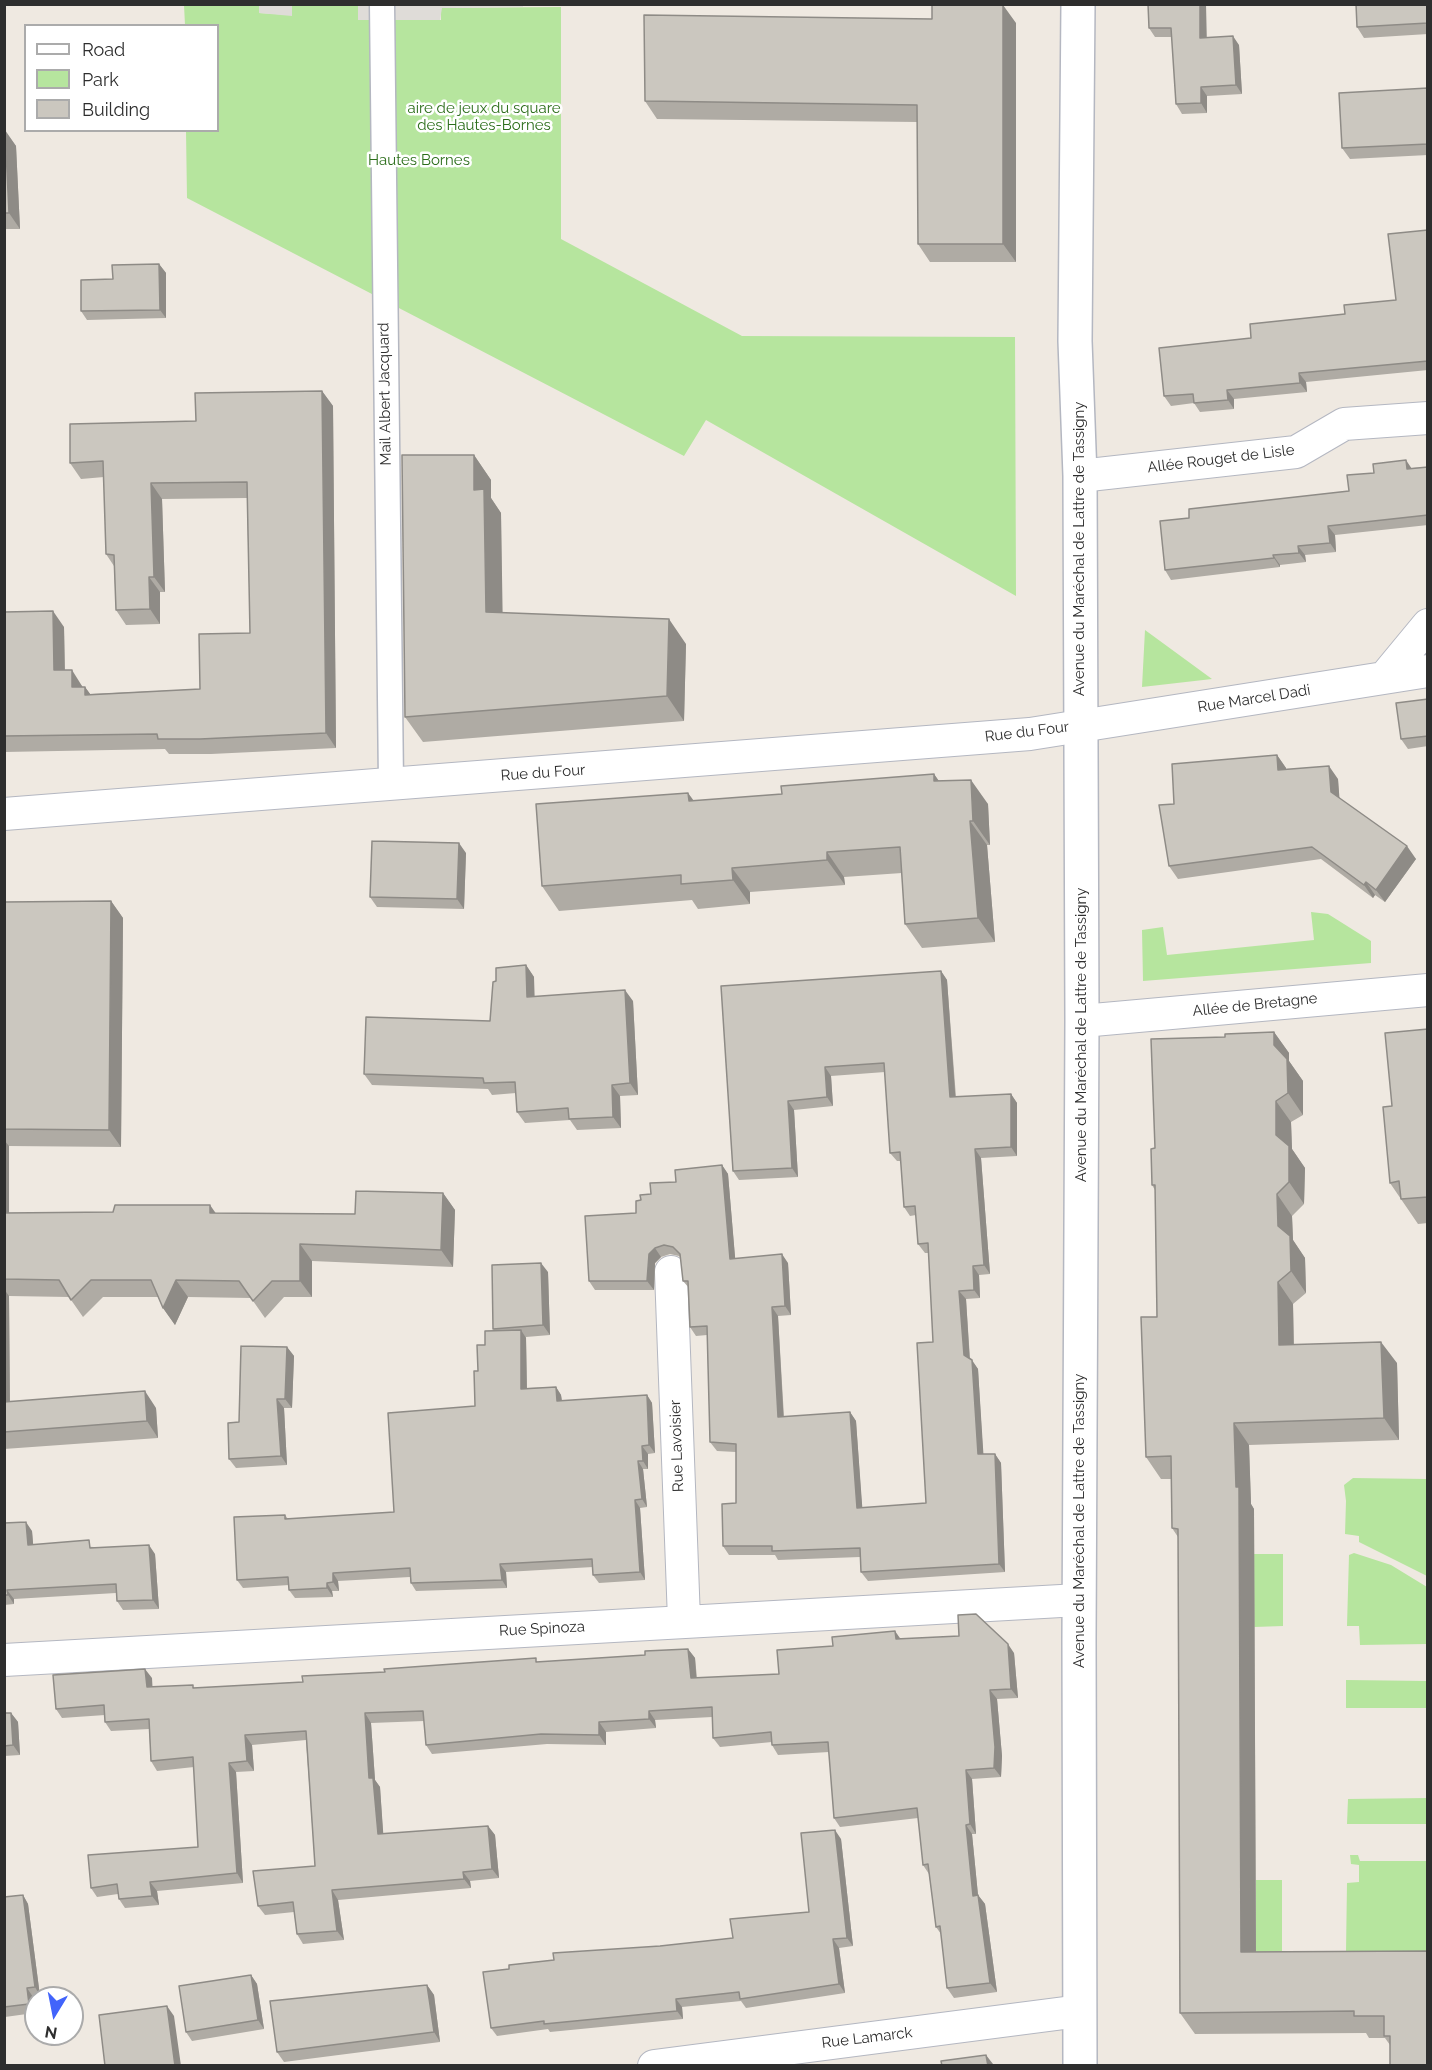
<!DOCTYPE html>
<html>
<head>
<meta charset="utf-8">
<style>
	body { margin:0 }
	#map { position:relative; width:1432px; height:2070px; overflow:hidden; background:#efe9e1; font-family:Raleway,sans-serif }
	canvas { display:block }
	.frame { position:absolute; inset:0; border:6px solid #2e2e2e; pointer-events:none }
	.legend { position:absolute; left:24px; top:24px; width:195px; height:108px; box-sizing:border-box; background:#fff; border:2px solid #ababab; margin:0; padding:8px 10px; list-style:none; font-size:18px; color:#2e2e2e }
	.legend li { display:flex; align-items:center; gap:12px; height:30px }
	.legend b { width:30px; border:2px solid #ababab }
	.north { position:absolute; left:24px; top:1986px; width:60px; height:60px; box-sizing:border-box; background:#fff; border:2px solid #ababab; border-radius:50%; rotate:190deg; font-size:16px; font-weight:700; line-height:24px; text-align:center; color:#2e2e2e }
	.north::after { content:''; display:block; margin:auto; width:21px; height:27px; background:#4264fb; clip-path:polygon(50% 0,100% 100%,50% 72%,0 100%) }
</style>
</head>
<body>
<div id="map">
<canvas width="1432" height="2070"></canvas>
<div class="frame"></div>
<ul class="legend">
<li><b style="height:8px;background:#fff"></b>Road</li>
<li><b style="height:16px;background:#b6e59e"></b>Park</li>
<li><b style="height:16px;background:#cbc7bf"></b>Building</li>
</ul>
<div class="north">N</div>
</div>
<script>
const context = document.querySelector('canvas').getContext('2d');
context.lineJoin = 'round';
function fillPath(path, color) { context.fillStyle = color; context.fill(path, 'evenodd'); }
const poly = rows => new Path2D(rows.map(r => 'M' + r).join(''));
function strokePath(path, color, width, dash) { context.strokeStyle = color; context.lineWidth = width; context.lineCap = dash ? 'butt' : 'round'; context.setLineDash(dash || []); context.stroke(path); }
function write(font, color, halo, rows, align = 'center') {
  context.font = font + ' Raleway,sans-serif'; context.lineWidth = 5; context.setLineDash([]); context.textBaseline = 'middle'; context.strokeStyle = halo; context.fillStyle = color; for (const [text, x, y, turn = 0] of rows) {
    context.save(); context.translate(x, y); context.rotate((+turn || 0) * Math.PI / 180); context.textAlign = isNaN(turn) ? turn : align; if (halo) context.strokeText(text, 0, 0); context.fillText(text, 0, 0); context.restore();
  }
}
const green = poly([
	[184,5,259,5,259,13,292,15,292,5,358,5,358,20,441,20,441,8,561,7,561,239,742,336,1015,337,1016,596,706,420,684,456,187,198,186,131,218,130,218,26,185,25],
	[1145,630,1212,679,1142,687],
	[1311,912,1328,914,1371,941,1371,963,1143,981,1142,930,1163,927,1167,955,1314,940],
	[1353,1478,1427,1479,1427,1576,1359,1542,1359,1536,1345,1534,1346,1501,1344,1485],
	[1354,1553,1391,1565,1427,1587,1427,1644,1360,1645,1359,1626,1347,1626,1349,1555],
	[1254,1554,1283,1554,1283,1626,1254,1627],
	[1346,1680,1427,1681,1427,1708,1346,1708],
	[1427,1798,1427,1824,1347,1824,1348,1799],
	[1350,1855,1358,1855,1360,1861,1427,1861,1427,1953,1346,1952,1347,1883,1359,1882,1359,1865,1351,1864],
	[1256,1880,1282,1880,1282,1953,1256,1953]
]);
const plaza = poly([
	[259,5,292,5,292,16,259,13],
	[358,5,523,5,523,7,442,8,440,20,358,20]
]);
const pedestrian = poly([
	[382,4,391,784]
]);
const minor = poly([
	[1080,476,1296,452,1344,424,1428,418],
	[1385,677,1428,625],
	[4,814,1030,734,1428,671],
	[1082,1021,1428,990],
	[671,1272,684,1620],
	[4,1660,1079,1600],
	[654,2066,1080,2011]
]);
const tertiary = poly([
	[1078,4,1075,341,1080,476,1082,1021,1079,1638,1080,2066]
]);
const wall = poly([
	[1148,4,1206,4,1206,37,1239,45,1242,94,1207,96,1207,113,1182,114,1176,104,1172,37,1155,37,1149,28],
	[1428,4,1428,34,1364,38,1357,27],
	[1016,23,1016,262,930,262,918,244,917,122,657,119,645,101],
	[1428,88,1428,155,1350,159,1342,148],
	[4,130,16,146,20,229,4,229],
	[1428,230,1428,370,1306,382,1307,392,1234,399,1234,409,1200,412,1194,403,1171,406,1164,396,1251,338,1396,300],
	[159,264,166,273,166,318,87,320,81,311,113,279],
	[322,391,333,406,336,748,211,754,169,754,165,749,4,752,4,575,5,612,64,627,65,670,83,687,85,687,90,694,200,689,250,633,247,498,162,499,165,592,160,592,160,624,126,625,116,610,114,566,106,554,104,477,81,479,70,463,196,421],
	[474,455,491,480,491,498,501,513,502,613,686,644,684,721,423,742,405,717],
	[1428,467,1428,525,1335,535,1336,552,1305,555,1306,562,1280,565,1280,567,1171,580,1165,570,1189,518,1349,491,1412,468],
	[1428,699,1428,746,1408,749,1401,739],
	[1277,755,1286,768,1286,770,1338,779,1339,798,1416,859,1385,902,1375,895,1373,898,1321,859,1178,879,1169,866,1174,804],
	[934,774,939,781,988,804,990,845,987,845,995,942,922,948,905,924,902,873,844,877,845,885,750,892,750,904,698,909,692,900,559,911,542,886,688,793,694,801,782,794],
	[466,853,464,909,377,907,370,897],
	[111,901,123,918,121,1147,9,1146,9,1213,355,1214,443,1193,455,1210,453,1267,312,1261,312,1297,284,1297,265,1318,251,1298,188,1297,175,1325,163,1308,158,1297,103,1297,83,1317,69,1297,9,1296,10,1402,156,1408,158,1438,4,1449,4,902],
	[526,965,534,977,534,996,633,1001,638,1095,620,1096,621,1128,577,1130,570,1120,525,1123,517,1112,516,1093,492,1095,488,1089,372,1085,364,1074,490,1021,496,981],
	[941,971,947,980,956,1097,1011,1094,1017,1103,1017,1156,981,1158,990,1274,979,1275,980,1298,966,1299,970,1359,978,1369,983,1454,995,1454,1001,1463,1005,1572,868,1581,861,1572,860,1557,778,1560,775,1555,729,1555,723,1546,736,1503,736,1452,717,1451,710,1442,707,1335,696,1336,690,1327,689,1288,683,1281,681,1258,679,1256,670,1254,661,1257,655,1263,654,1290,595,1290,589,1281,636,1213,641,1200,676,1182,722,1165,728,1174,735,1258,788,1263,791,1315,778,1316,784,1417,850,1412,856,1421,862,1508,926,1503,933,1342,929,1253,925,1253,918,1244,916,1215,910,1216,904,1207,901,1161,897,1161,890,1153,885,1072,831,1076,833,1106,794,1110,798,1177,739,1180,733,1171,721,986],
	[1428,1029,1428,1223,1418,1224,1390,1183,1392,1106],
	[1274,1032,1289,1053,1289,1061,1303,1081,1303,1115,1291,1122,1292,1149,1305,1168,1304,1204,1292,1216,1293,1240,1305,1258,1306,1293,1293,1304,1294,1344,1397,1363,1399,1440,1249,1445,1251,1504,1254,1509,1256,1952,1428,1951,1390,2045,1385,2038,1369,2038,1366,2033,1195,2034,1180,2013,1178,1537,1172,1528,1171,1479,1161,1479,1146,1457,1157,1317,1155,1190,1152,1185,1155,1148,1225,1037],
	[548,1272,550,1335,526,1337,527,1388,556,1387,561,1395,562,1401,647,1395,652,1403,655,1453,648,1454,648,1469,643,1469,647,1507,640,1508,645,1580,599,1583,593,1575,593,1567,506,1572,507,1588,416,1591,411,1583,410,1577,338,1581,339,1591,332,1591,333,1597,295,1598,289,1590,289,1585,243,1588,237,1580,285,1515,288,1519,394,1512,475,1406,478,1371,485,1345,494,1330,493,1329],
	[287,1347,294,1356,292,1408,284,1408,287,1465,236,1468,229,1459,239,1422],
	[4,1523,32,1531,33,1544,94,1547,155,1554,159,1609,123,1610,117,1601,116,1593,14,1599,14,1604,4,1605],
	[900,1639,1014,1653,1018,1698,997,1699,1002,1756,1001,1777,972,1779,976,1834,972,1834,978,1895,985,1904,997,1992,954,1998,947,1988,941,1934,936,1927,929,1874,923,1865,918,1818,840,1827,834,1818,829,1752,778,1755,772,1745,772,1742,720,1747,713,1738,712,1717,655,1720,656,1728,606,1732,606,1745,547,1744,432,1754,426,1745,424,1721,371,1723,375,1780,380,1787,383,1834,488,1826,495,1835,499,1878,470,1881,471,1888,338,1900,344,1940,303,1944,297,1934,294,1912,265,1915,258,1906,315,1866,306,1740,252,1745,254,1771,236,1772,243,1883,157,1891,159,1905,125,1908,119,1899,118,1894,97,1897,91,1888,198,1847,194,1767,157,1771,151,1761,149,1729,111,1731,105,1722,105,1715,62,1718,56,1709,152,1678,152,1687,195,1688,303,1682,385,1672,645,1655,688,1649,695,1658,697,1678,779,1674,833,1646],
	[4,1713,11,1713,18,1722,20,1755,4,1756],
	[841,1839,853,1946,839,1948,845,1993,746,2008,741,2001,682,2007,683,2019,550,2032,548,2029,497,2036,491,2028,509,1969,660,1946,733,1938,809,1912],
	[23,1895,28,1904,40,1996,33,1997,34,2013,5,2017,4,1897],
	[251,1975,257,1984,264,2029,192,2041,186,2032],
	[427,1985,434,1995,440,2042,284,2062,277,2052]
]);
const shadedWall = poly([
	[1200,4,1206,4,1207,47,1200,38],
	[1003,5,1016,23,1016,262,1003,244],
	[1233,36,1239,45,1242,94,1236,85],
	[1201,87,1207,96,1207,113,1201,103],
	[5,130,16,146,20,229,9,213],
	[159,264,166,273,166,318,160,310],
	[1299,373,1306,382,1307,392,1300,383],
	[1227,390,1234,399,1234,409,1228,400],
	[322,391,333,406,336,748,326,733],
	[474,455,491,480,491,498,501,513,503,637,486,612,474,490],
	[1406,460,1412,469,1407,469],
	[151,483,162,499,165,592,154,577],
	[1328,526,1335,535,1336,552,1330,543],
	[1298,546,1305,555,1306,562,1299,553],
	[1273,555,1280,565,1280,567,1274,558],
	[4,575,5,575,6,628,4,626],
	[149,577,160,592,160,624,150,609],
	[53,611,64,627,65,686,54,670],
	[669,619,686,644,684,721,667,696],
	[72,670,82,686,83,703,72,687],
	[85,687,96,702,85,695],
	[1277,755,1286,768,1287,783,1278,770],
	[1329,766,1338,779,1340,805,1331,792],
	[934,774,951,799,934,781],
	[971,780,988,804,990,845,973,821],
	[688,793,705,817,689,801],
	[970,821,987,845,995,942,978,918],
	[459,843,466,853,464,909,457,899],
	[1407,846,1416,859,1385,902,1376,890],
	[827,852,844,877,845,885,827,860],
	[732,868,750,892,750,904,733,880],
	[1366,882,1375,895,1373,898,1364,885],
	[111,901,123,918,121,1147,109,1130],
	[526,965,534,977,535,1008,527,997],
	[941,971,947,980,956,1106,950,1097],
	[625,990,633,1001,638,1095,630,1083],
	[1274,1032,1289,1053,1289,1061,1303,1081,1303,1115,1288,1093,1274,1045],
	[825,1067,831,1076,833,1106,827,1097],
	[612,1085,620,1096,621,1128,613,1117],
	[1011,1094,1017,1103,1017,1156,1011,1147],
	[788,1101,794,1110,798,1177,792,1168],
	[1276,1101,1291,1122,1292,1149,1305,1168,1304,1204,1289,1182,1276,1135],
	[4,1140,9,1146,9,1230,4,1224],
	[975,1149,981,1158,990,1274,984,1265],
	[722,1165,728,1174,736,1268,730,1259],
	[443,1193,455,1210,453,1267,441,1250],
	[1277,1194,1292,1216,1293,1240,1305,1258,1306,1293,1291,1271,1278,1226],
	[210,1205,222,1222,210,1213],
	[300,1244,312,1261,312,1297,300,1281],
	[655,1248,661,1257,655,1263,654,1290,647,1281,649,1254],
	[782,1254,788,1263,791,1315,785,1306],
	[541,1263,548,1272,550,1335,543,1325],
	[973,1266,979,1275,980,1298,974,1290],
	[176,1280,188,1297,175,1325,163,1308],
	[1278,1282,1293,1304,1294,1367,1279,1345],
	[4,1289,9,1296,10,1420,4,1412],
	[959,1291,966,1299,970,1364,964,1355],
	[772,1307,778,1316,784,1426,778,1417],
	[521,1330,526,1338,527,1397,521,1389],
	[1381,1342,1397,1363,1399,1440,1384,1418],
	[287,1347,294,1356,292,1408,285,1399],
	[972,1360,978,1369,984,1463,978,1454],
	[556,1387,561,1395,563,1409,557,1401],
	[145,1391,156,1408,158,1438,147,1421],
	[647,1395,652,1403,655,1453,649,1445],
	[277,1399,284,1408,287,1465,281,1456],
	[850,1412,856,1421,863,1517,857,1508],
	[1234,1423,1249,1445,1251,1504,1254,1509,1256,1973,1241,1952,1236,1487],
	[642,1446,648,1454,648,1469,643,1461],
	[995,1454,1001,1463,1005,1572,999,1564],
	[638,1461,643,1469,647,1507,642,1499],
	[635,1500,640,1508,645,1580,640,1572],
	[26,1522,32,1531,34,1554,28,1545],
	[149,1545,155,1554,159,1609,153,1600],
	[500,1564,506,1572,507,1588,502,1580],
	[333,1573,338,1581,339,1591,333,1582],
	[327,1583,332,1591,333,1597,327,1588],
	[7,1590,14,1599,14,1604,8,1595],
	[895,1631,902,1641,896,1639],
	[1008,1644,1014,1653,1018,1698,1011,1689],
	[688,1649,695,1658,697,1688,691,1678],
	[145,1669,152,1678,153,1696,147,1687],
	[990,1690,997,1699,1002,1756,1001,1777,994,1768],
	[649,1711,655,1720,656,1728,649,1719],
	[11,1713,18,1722,20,1755,13,1745],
	[365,1713,371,1723,375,1780,380,1787,384,1844,378,1834,369,1778],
	[599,1722,606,1732,606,1745,599,1735],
	[245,1735,252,1745,254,1771,247,1761],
	[229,1763,236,1772,243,1883,237,1873],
	[966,1770,972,1779,976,1834,970,1824],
	[966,1825,972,1834,978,1895,985,1904,997,1992,990,1983,973,1896],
	[488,1826,495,1835,499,1878,492,1869],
	[835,1830,841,1839,853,1946,847,1938],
	[463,1872,470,1881,471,1888,464,1879],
	[150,1882,157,1891,159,1905,152,1896],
	[332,1890,338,1900,344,1940,337,1931],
	[23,1895,28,1904,40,1996,35,1987],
	[833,1939,839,1948,845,1993,839,1984],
	[251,1975,257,1984,264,2029,258,2020],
	[427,1985,434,1995,440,2042,434,2032],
	[27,1988,33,1997,34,2013,29,2004],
	[676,1999,682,2007,683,2019,677,2011],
	[167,2006,174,2016,181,2066,175,2066],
	[986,2055,993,2064,993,2066,988,2066]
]);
const building = poly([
	[932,4,1003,5,1003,244,918,244,917,105,645,101,644,15,932,19,932,4],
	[1148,4,1200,4,1200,38,1233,36,1236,85,1201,87,1201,103,1176,104,1171,28,1149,28,1148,4],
	[1356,4,1428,4,1428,23,1357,27,1356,4],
	[1428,88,1428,144,1342,148,1339,93,1428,88],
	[4,130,5,130,9,213,4,213,4,130],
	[1428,230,1428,361,1299,373,1300,383,1227,390,1228,400,1194,403,1193,394,1164,396,1159,348,1251,338,1250,324,1345,314,1344,305,1396,300,1388,234,1428,230],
	[159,264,160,310,81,311,81,280,113,279,112,265,159,264],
	[322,391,326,733,200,739,158,739,157,734,4,736,4,612,53,611,54,670,72,670,72,687,85,687,85,695,200,689,199,634,250,633,247,482,151,483,154,577,149,577,150,609,116,610,114,555,106,554,103,461,70,463,70,424,196,421,195,393,322,391],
	[402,455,474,455,474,490,484,489,486,612,669,619,667,696,405,717,402,455],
	[1406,460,1407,469,1428,467,1428,515,1328,526,1330,543,1298,546,1299,553,1273,555,1274,558,1165,570,1160,521,1189,518,1189,509,1349,491,1347,475,1374,473,1373,464,1406,460],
	[1428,699,1428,736,1401,739,1396,703,1428,699],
	[1277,755,1278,770,1329,766,1331,792,1407,846,1376,890,1366,882,1364,885,1312,847,1169,866,1159,805,1174,804,1172,764,1277,755],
	[934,774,934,781,971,780,973,821,970,821,978,918,905,924,900,847,827,852,827,860,732,868,733,880,681,884,681,875,542,886,536,804,688,793,689,801,782,794,781,786,934,774],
	[372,841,459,843,457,899,370,897,372,841],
	[111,901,109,1130,4,1129,4,902,111,901],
	[526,965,527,997,625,990,630,1083,612,1085,613,1117,569,1119,568,1108,517,1112,515,1082,484,1083,483,1078,364,1074,366,1017,490,1021,493,982,496,981,496,968,526,965],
	[941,971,950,1097,1011,1094,1011,1147,975,1149,984,1265,973,1266,974,1290,959,1291,964,1355,972,1360,978,1454,995,1454,999,1564,861,1572,860,1548,772,1551,772,1546,723,1546,722,1504,736,1503,736,1444,710,1442,707,1326,690,1327,688,1281,683,1281,680,1254,673,1247,664,1245,655,1248,649,1254,647,1281,589,1281,585,1216,636,1213,636,1201,641,1200,640,1195,651,1194,650,1183,676,1182,675,1170,722,1165,730,1259,782,1254,785,1306,772,1307,778,1417,850,1412,857,1508,926,1503,917,1343,933,1342,928,1243,918,1244,915,1206,904,1207,900,1152,890,1153,884,1063,825,1067,827,1097,788,1101,792,1168,733,1171,721,986,941,971],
	[1428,1029,1428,1197,1401,1199,1399,1181,1390,1183,1383,1107,1392,1106,1385,1033,1428,1029],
	[1274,1032,1274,1045,1287,1059,1288,1093,1276,1101,1276,1135,1289,1146,1289,1182,1277,1194,1278,1226,1290,1236,1291,1271,1278,1282,1279,1345,1381,1342,1384,1418,1234,1423,1236,1487,1239,1487,1241,1952,1428,1951,1428,2066,1390,2066,1390,2036,1384,2036,1384,2016,1354,2016,1354,2011,1180,2013,1178,1529,1172,1528,1171,1456,1146,1457,1141,1317,1157,1317,1155,1185,1152,1185,1151,1149,1155,1148,1151,1039,1225,1037,1225,1034,1274,1032],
	[356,1191,443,1193,441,1250,300,1244,300,1281,272,1281,253,1301,239,1281,176,1280,163,1308,151,1280,91,1280,71,1300,59,1280,4,1279,4,1213,113,1212,115,1205,210,1205,210,1213,355,1214,356,1191],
	[541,1263,543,1325,493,1329,492,1265,541,1263],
	[521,1330,521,1389,556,1387,557,1401,647,1395,649,1445,642,1446,643,1461,638,1461,642,1499,635,1500,640,1572,593,1575,592,1559,500,1564,502,1580,411,1583,410,1568,333,1573,333,1582,327,1583,327,1588,289,1590,288,1577,237,1580,234,1517,285,1515,285,1519,394,1512,388,1413,475,1406,474,1371,478,1371,477,1345,485,1345,485,1331,521,1330],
	[241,1346,287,1347,285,1399,277,1399,281,1456,229,1459,228,1423,239,1422,241,1346],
	[145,1391,147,1421,4,1432,4,1402,145,1391],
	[26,1522,28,1545,89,1540,90,1548,149,1545,153,1600,117,1601,116,1584,7,1590,8,1595,4,1595,4,1523,26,1522],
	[976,1614,1008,1644,1011,1689,990,1690,995,1747,994,1768,966,1770,970,1824,966,1825,973,1896,978,1895,990,1983,947,1988,940,1926,936,1927,928,1864,923,1865,917,1808,834,1818,828,1742,772,1745,771,1732,713,1738,712,1707,649,1711,649,1719,599,1722,599,1735,541,1734,426,1745,423,1711,365,1713,369,1778,373,1778,378,1834,488,1826,492,1869,463,1872,464,1879,332,1890,337,1931,297,1934,293,1902,258,1906,253,1871,315,1866,306,1731,245,1735,247,1761,229,1763,237,1873,150,1882,152,1896,119,1899,117,1884,91,1888,88,1855,198,1847,193,1757,151,1761,149,1719,105,1722,104,1705,56,1709,53,1675,145,1669,147,1687,193,1685,193,1688,303,1682,302,1676,385,1672,384,1669,536,1658,536,1662,645,1655,645,1651,688,1649,691,1678,779,1674,777,1650,833,1646,832,1637,895,1631,896,1639,959,1636,958,1615,976,1614],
	[4,1713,11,1713,13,1745,4,1746,4,1713],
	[835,1830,847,1938,833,1939,839,1984,740,1999,739,1992,676,1999,677,2011,544,2024,544,2021,491,2028,483,1972,509,1969,509,1965,554,1960,553,1953,660,1946,733,1938,730,1919,809,1912,801,1833,835,1830],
	[23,1895,35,1987,27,1988,29,2004,4,2007,4,1897,23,1895],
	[251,1975,258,2020,186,2032,179,1986,251,1975],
	[427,1985,434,2032,277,2052,270,2001,427,1985],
	[167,2006,175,2066,105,2066,99,2015,167,2006],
	[986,2055,988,2066,942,2066,941,2061,986,2055]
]);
const parkNames = [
	["aire de jeux du square",484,108],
	["des Hautes-Bornes",484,125],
	["Hautes Bornes",419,160]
];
const streetNames = [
	["Mail Albert Jacquard",385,394,-91],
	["Allée Rouget de Lisle",1221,459,-7],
	["Avenue du Maréchal de Lattre de Tassigny",1079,549,-90],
	["Rue Marcel Dadi",1254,699,-9],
	["Rue du Four",1027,732,-7],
	["Rue du Four",543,773,-4],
	["Allée de Bretagne",1255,1005,-6],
	["Avenue du Maréchal de Lattre de Tassigny",1081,1035,-90],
	["Rue Lavoisier",677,1446,-92],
	["Avenue du Maréchal de Lattre de Tassigny",1079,1521,-90],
	["Rue Spinoza",542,1629,-3],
	["Rue Lamarck",867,2038,-7]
];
fillPath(green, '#b6e59e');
fillPath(plaza, '#dfdcd8');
strokePath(pedestrian, '#b4b7c1', 27);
strokePath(minor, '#b4b7c1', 34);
strokePath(tertiary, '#b4b7c1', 36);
strokePath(pedestrian, '#fff', 24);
strokePath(minor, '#fff', 32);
strokePath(tertiary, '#fff', 33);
fillPath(wall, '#afaba4');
fillPath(shadedWall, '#8e8b86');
fillPath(building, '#cbc7bf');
strokePath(building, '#8e8b86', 1.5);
write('15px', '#2c6e1b', '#fff', parkNames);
write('15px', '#2e2e2e', '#fff', streetNames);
</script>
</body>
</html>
